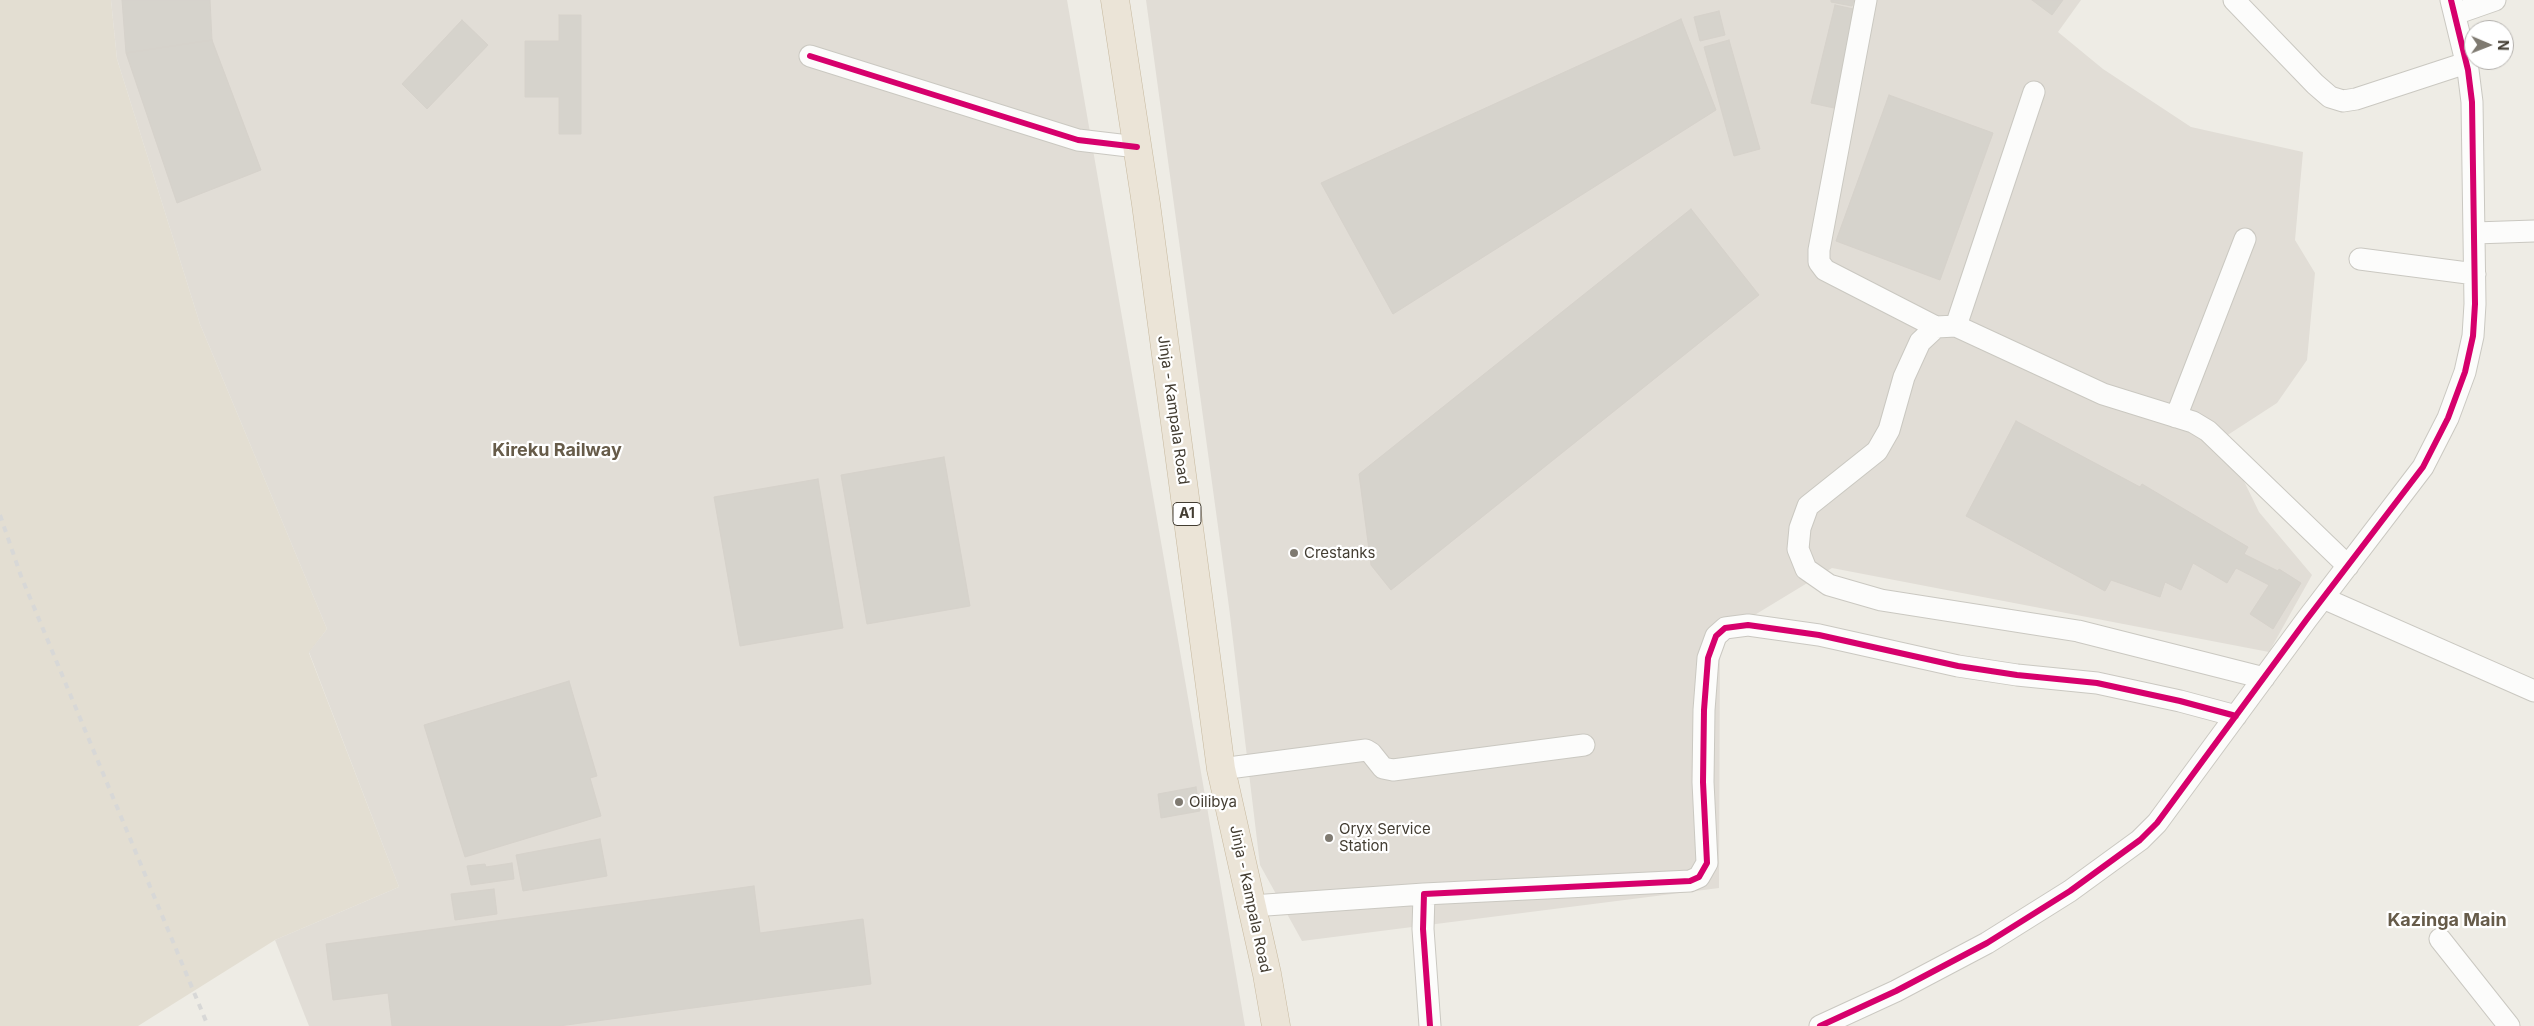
<!DOCTYPE html>
<html>
<head>
<meta charset="utf-8">
<style>
	body { margin:0 }
	#map { position:relative; width:2534px; height:1026px; overflow:hidden; background:#eeece5; font-family:Inter,sans-serif }
	canvas { display:block }
	.north { position:absolute; left:2464px; top:20px; width:50px; height:50px; box-sizing:border-box; background:#fff; border:1px solid #b4b1ad; border-radius:50%; rotate:91deg; font-size:14px; font-weight:700; line-height:20px; text-align:center; color:#433d32 }
	.north::after { content:''; display:block; margin:auto; width:18px; height:22px; background:#7f7a71; clip-path:polygon(50% 0,100% 100%,50% 72%,0 100%) }
</style>
</head>
<body>
<div id="map">
<canvas width="2534" height="1026"></canvas>
<div class="north">N</div>
</div>
<script>
const context = document.querySelector('canvas').getContext('2d');
context.lineJoin = 'round';
function fillPath(path, color) { context.fillStyle = color; context.fill(path, 'evenodd'); }
const poly = rows => new Path2D(rows.map(r => 'M' + r).join(''));
function strokePath(path, color, width, dash) { context.strokeStyle = color; context.lineWidth = width; context.lineCap = dash ? 'butt' : 'round'; context.setLineDash(dash || []); context.stroke(path); }
function write(font, color, halo, rows, align = 'center') {
  context.font = font + ' Inter,sans-serif'; context.lineWidth = 4.5; context.setLineDash([]); context.textBaseline = 'middle'; context.strokeStyle = halo; context.fillStyle = color; for (const [text, x, y, turn = 0] of rows) {
    context.save(); context.translate(x, y); context.rotate((+turn || 0) * Math.PI / 180); context.textAlign = isNaN(turn) ? turn : align; if (halo) context.strokeText(text, 0, 0); context.fillText(text, 0, 0); context.restore();
  }
}
const residential = poly([
	[0,0,111,0,117,59,200,324,327,629,309,653,399,887,275,940,138,1026,0,1026]
]);
const industrial = poly([
	[111,0,1067,0,1245,1026,309,1026,275,940,399,887,309,652,327,629,200,324,117,59],
	[1146,0,2081,0,2058,32,2103,69,2191,127,2303,152,2295,240,2315,273,2307,360,2277,403,2223,438,2259,512,2312,575,2269,652,1832,568,1720,636,1719,888,1302,941,1260,865,1229,607]
]);
const building = poly([
	[122,0,210,0,212,40,126,53,122,0],
	[1831,0,1854,0,1852,6,1831,2,1831,0],
	[2032,0,2063,0,2052,15,2032,0],
	[1835,5,1858,10,1834,108,1811,103,1835,5],
	[1719,11,1725,35,1700,41,1694,17,1719,11],
	[559,15,581,15,581,134,559,134,559,97,525,97,525,41,559,41,559,15],
	[1681,19,1716,110,1393,314,1321,183,1681,19],
	[462,20,488,45,427,109,402,84,462,20],
	[212,40,261,170,177,203,126,53,212,40],
	[1729,40,1760,149,1734,156,1704,47,1729,40],
	[1889,95,1993,133,1940,280,1836,241,1889,95],
	[1691,209,1759,295,1391,590,1371,565,1359,474,1691,209],
	[2016,421,2140,487,2142,484,2248,547,2244,554,2278,571,2279,569,2301,583,2273,629,2250,614,2269,585,2236,568,2227,583,2193,563,2181,590,2165,582,2160,597,2111,580,2105,591,1966,516,2016,421],
	[944,457,970,606,867,624,841,475,944,457],
	[818,479,843,628,740,646,714,497,818,479],
	[569,681,597,776,590,778,601,816,465,857,424,725,569,681],
	[1196,787,1200,811,1161,818,1158,794,1196,787],
	[600,839,607,876,523,891,516,855,600,839],
	[512,863,514,879,471,885,467,866,485,864,486,867,512,863],
	[754,886,760,933,863,919,871,984,559,1026,392,1026,388,993,333,1000,326,944,754,886],
	[494,889,497,914,455,920,451,894,494,889]
]);
const minor = poly([
	[1866,0,1819,250,1819,262,1825,270,1936,327],
	[2234,0,2315,84,2330,97,2343,101,2356,99,2466,63],
	[2455,14,2495,0],
	[810,56,1078,140,1137,147],
	[2034,92,1956,326,2103,394,2193,422,2208,431,2348,566],
	[2475,233,2534,231],
	[2360,259,2475,274],
	[1956,326,1936,327,1920,342,1904,377,1889,430,1877,451,1808,506,1800,528,1798,549,1806,569,1829,585,1881,600,2078,631,2264,678],
	[2176,417,2245,239],
	[2323,598,2534,691],
	[1221,769,1366,750,1371,753,1383,768,1393,770,1584,745],
	[1252,906,1424,894],
	[2440,939,2509,1026],
	[1430,1026,1423,929,1424,894,1690,881,1699,877,1707,863,1703,782,1704,710,1708,658,1716,636,1725,628,1748,625,1819,635,1958,666,2017,675,2097,683,2180,701,2236,716],
	[1820,1026,1896,991,1987,943,2070,891,2140,840,2157,823,2307,619,2423,467,2448,418,2465,372,2473,336,2475,304,2472,102,2468,70,2451,0]
]);
const highway = poly([
	[1115,0,1146,204,1221,769,1267,974,1276,1026]
]);
const rail = poly([
	[0,515,21,576,208,1026]
]);
const cycleway = poly([
	[810,56,1078,140,1137,147],
	[1430,1026,1423,929,1424,894,1690,881,1699,877,1707,863,1703,782,1704,710,1708,658,1716,636,1725,628,1748,625,1819,635,1958,666,2017,675,2097,683,2180,701,2236,716],
	[1820,1026,1896,991,1987,943,2070,891,2140,840,2157,823,2307,619,2423,467,2448,418,2465,372,2473,336,2475,304,2472,102,2468,70,2451,0]
]);
const markers = [
	[1294,553,5,"#7f7a71"],
	[1179,802,5,"#7f7a71"],
	[1329,838,5,"#7f7a71"]
];
const shields = [
	[1187,514,28]
];
const shieldNames = [
	["A1",1187,514]
];
const streetNames = [
	["Jinja - Kampala Road",1173,410,82],
	["Jinja - Kampala Road",1250,899,78]
];
const poiNames = [
	["Crestanks",1304,553],
	["Oilibya",1189,802],
	["Oryx Service",1339,829],
	["Station",1339,846]
];
const quarterNames = [
	["Kireku Railway",557,451],
	["Kazinga Main",2447,921]
];
fillPath(residential, '#e3ded2');
fillPath(industrial, '#e1ddd6');
fillPath(building, '#d6d3cc');
strokePath(building, '#d6d2cb', 1);
strokePath(minor, '#cac8c1', 23);
strokePath(highway, '#c7b99f', 29);
strokePath(minor, '#fcfcfb', 21);
strokePath(highway, '#ebe4d7', 28);
strokePath(rail, '#d8d8d7', 4, [6, 6]);
strokePath(cycleway, '#d6006c', 6);
for (const [x, y, r, color] of markers) { const dot = new Path2D(); dot.arc(x, y, r, 0, 2 * Math.PI); context.fillStyle = color; context.fill(dot); strokePath(dot, '#fff', 2); }
for (const [x, y, w] of shields) { const box = new Path2D(); box.roundRect(x - w / 2, y - 11.5, w, 23, 4); context.fillStyle = '#fff'; context.fill(box); strokePath(box, '#433d32', 1); }
write('bold 14px', '#433d32', null, shieldNames);
write('15px', '#433d32', '#fff', streetNames);
write('15px', '#433d32', '#fff', poiNames, 'left');
write('bold 18px', '#665b49', '#fff', quarterNames);
</script>
</body>
</html>
